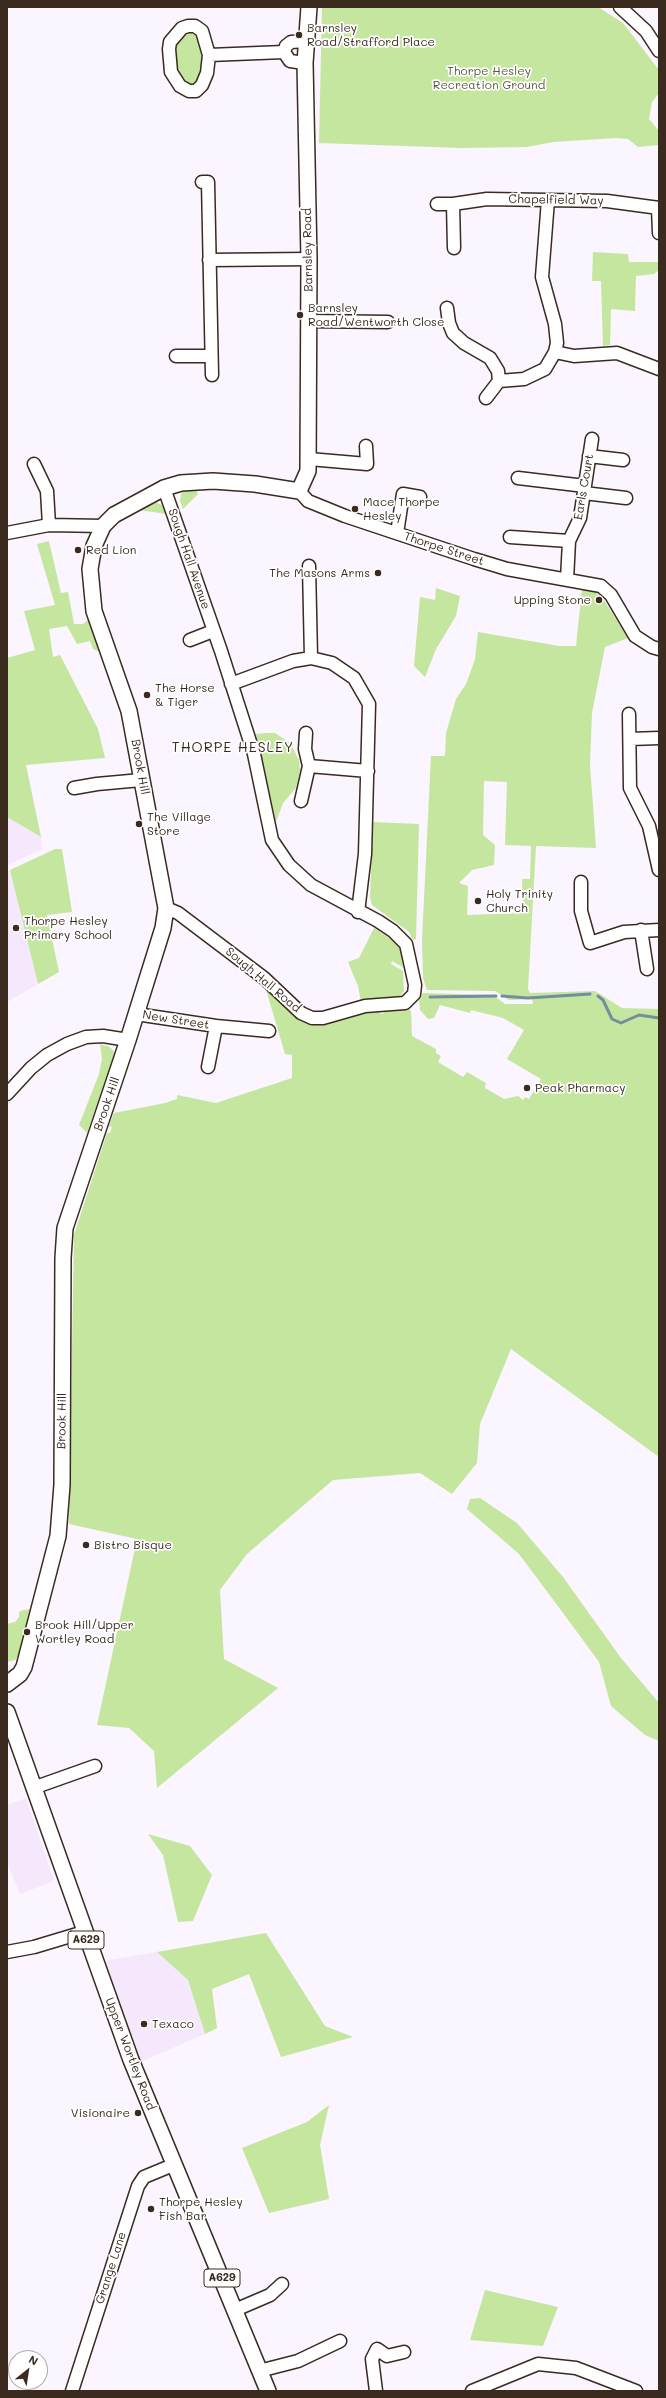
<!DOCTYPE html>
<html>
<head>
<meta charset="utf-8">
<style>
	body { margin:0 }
	#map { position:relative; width:666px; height:2398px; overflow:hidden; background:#faf5fe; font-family:Mali,sans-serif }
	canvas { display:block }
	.frame { position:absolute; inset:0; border:8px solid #3b2a1e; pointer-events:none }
	.north { position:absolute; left:8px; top:2350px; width:40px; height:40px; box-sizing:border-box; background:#fff; border:1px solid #b1aaa5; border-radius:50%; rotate:30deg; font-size:11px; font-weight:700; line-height:16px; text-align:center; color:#3b2a1e }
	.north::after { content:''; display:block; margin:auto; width:14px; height:18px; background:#3b2a1e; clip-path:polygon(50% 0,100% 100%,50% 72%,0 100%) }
</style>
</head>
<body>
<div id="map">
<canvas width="666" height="2398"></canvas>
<div class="frame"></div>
<div class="north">N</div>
</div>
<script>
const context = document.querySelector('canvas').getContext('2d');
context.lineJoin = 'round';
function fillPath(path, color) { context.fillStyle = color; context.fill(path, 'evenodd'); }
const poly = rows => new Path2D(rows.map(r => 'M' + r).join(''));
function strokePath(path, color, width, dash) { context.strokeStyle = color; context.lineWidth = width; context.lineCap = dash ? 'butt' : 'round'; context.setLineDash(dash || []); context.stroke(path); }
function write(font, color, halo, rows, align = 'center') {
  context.font = font + ' Mali,sans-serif'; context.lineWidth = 3.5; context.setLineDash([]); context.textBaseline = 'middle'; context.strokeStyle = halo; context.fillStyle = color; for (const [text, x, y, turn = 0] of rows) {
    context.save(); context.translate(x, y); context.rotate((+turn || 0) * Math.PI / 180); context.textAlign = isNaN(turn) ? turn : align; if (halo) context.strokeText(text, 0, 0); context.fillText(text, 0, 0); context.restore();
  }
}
const built = poly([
	[7,817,41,837,42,849,7,865],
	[10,870,38,984,7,1002,7,872],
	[26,1798,54,1881,20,1894,7,1862,7,1805],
	[157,1952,188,1980,205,2034,140,2062,103,1961]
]);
const green = poly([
	[322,7,598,7,623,23,659,70,659,93,652,102,649,119,659,131,659,145,638,147,628,139,616,138,553,142,527,147,461,148,319,143],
	[191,32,200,39,203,53,202,74,195,85,189,86,184,84,180,77,175,55,175,44,186,33],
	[593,252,628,254,629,262,659,262,659,270,654,274,636,276,635,311,611,309,610,345,603,346,601,281,592,281],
	[195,488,198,494,183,509,180,501,181,494,184,490],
	[153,501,162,505,167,514,138,510],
	[49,541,61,593,68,592,74,624,83,624,88,620,83,589,88,588,103,653,93,649,90,641,77,644,67,626,49,629,53,657,60,655,98,729,105,758,26,765,41,837,7,817,7,658,35,650,24,611,55,605,37,544],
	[436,588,460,596,456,616,436,649,425,677,414,666,420,597,435,600],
	[582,588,592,590,602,597,628,638,605,647,592,713,590,764,596,848,536,846,528,989,530,993,595,991,622,1008,659,1009,659,1457,511,1349,480,1424,477,1463,452,1494,420,1473,333,1480,247,1554,220,1590,224,1659,278,1688,157,1788,154,1751,129,1728,97,1725,137,1539,69,1524,74,1235,107,1133,110,1133,112,1127,109,1126,114,1113,165,1103,177,1099,177,1095,216,1103,292,1078,292,1055,285,1054,264,983,301,1015,354,1013,375,1010,382,1014,388,1010,408,1008,411,1011,412,1036,436,1049,436,1053,441,1056,438,1062,463,1077,467,1072,486,1083,485,1088,504,1099,518,1096,523,1100,525,1097,529,1099,541,1079,507,1059,524,1030,503,1018,471,1010,470,1013,440,1005,434,1018,428,1019,420,1010,419,999,423,993,493,995,505,1004,533,1004,532,999,509,1000,495,991,427,990,423,978,422,940,431,756,445,756,446,733,456,699,466,684,475,659,478,632,559,646,576,646],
	[484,781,507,782,505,845,531,846,530,879,522,879,523,913,467,915,468,886,459,883,472,870,494,865,495,845,483,835],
	[267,733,275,733,290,743,299,760,300,770,296,788,283,803,276,822,256,734],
	[373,822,419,824,416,939,413,940,409,932,372,905,370,898],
	[55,849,62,849,72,912,47,915,59,972,38,984,10,870],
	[374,928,398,944,401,952,404,968,392,961,391,964,403,971,404,991,397,1000,361,1002,358,986,348,962,359,958],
	[100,1044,110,1047,115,1053,87,1133,79,1125,99,1074,102,1059],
	[480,1498,517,1523,563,1577,621,1658,659,1703,659,1741,645,1735,611,1706,599,1662,566,1617,519,1554,467,1509,470,1499],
	[32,1609,20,1654,15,1660,7,1662,7,1624,15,1622,19,1617,19,1612,23,1610],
	[148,1834,190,1846,212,1875,193,1921,178,1922,163,1855],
	[266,1933,325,2026,353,2037,281,2057,249,1974,212,1989,217,2028,205,2034,188,1980,157,1952],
	[329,2105,320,2145,329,2199,269,2213,242,2148,307,2122],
	[485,2290,558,2307,543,2346,470,2340]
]);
const stream = poly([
	[502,996,528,998,590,994],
	[598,996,603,1000,612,1019,621,1023,639,1015,659,1018],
	[430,997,496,996]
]);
const minor = poly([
	[620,7,646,31,659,51],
	[188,26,195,26,202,31,209,55,207,73,202,85,196,91,189,91,180,86,171,72,169,49,170,42,182,28,188,26],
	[209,55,284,52],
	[305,63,290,61,284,52,286,46,291,42,306,41],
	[202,182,208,182,212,375],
	[437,204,453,204,487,199,607,201,659,208],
	[453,204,454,248],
	[658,208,659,233],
	[209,260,309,259],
	[447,308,449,323,453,333,464,343,490,358,498,371,499,381,524,379,545,369,555,352,557,343,555,324,542,277,548,200],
	[308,321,388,322],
	[555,352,574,356,617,353,659,369],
	[176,356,211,356],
	[486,398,499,381],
	[589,456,623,460],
	[309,459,367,464,366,446],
	[34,464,47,491,49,525],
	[518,478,585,486],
	[164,488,221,651,254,754,272,840,289,865,311,885,378,921,393,931,406,944,415,985,414,994,405,1003,365,1006,323,1018,312,1018,301,1013,264,978,178,913,166,908],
	[299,491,308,501,345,516,474,559,507,569,601,586,611,595,635,636,652,647,659,649],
	[584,493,626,498],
	[7,533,49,525,103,526],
	[397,533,403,494,420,497],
	[510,537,569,541],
	[309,566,311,658],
	[567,580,569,541,580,518,592,439],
	[190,640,213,631],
	[231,684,293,661,311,658,332,663,354,678,369,704,365,854,358,912],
	[629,714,630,788,649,826,659,870],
	[306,733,305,749,309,766,368,771],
	[630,739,659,738],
	[74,788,97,784,141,780],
	[301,801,309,766],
	[581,882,581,911,590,943,624,932,659,930],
	[641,930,647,969],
	[136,1014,216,1026,269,1031],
	[208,1067,216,1026],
	[7,1094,31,1068,47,1055,67,1044,86,1037,103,1036,128,1040],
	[33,1788,95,1766],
	[7,1952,34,1947,84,1932],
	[235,2310,270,2295,282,2284],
	[259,2371,298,2361,340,2341],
	[72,2391,138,2186,144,2177,173,2165],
	[376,2391,372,2359,377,2349,387,2356,404,2352],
	[472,2391,538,2364,576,2368,636,2391]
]);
const major = poly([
	[7,1684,20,1674,24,1667,58,1536,62,1485,63,1258,65,1228,128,1040,163,928,166,908,129,711,94,611,90,569,94,546,103,526,114,515,164,488,181,483,213,481,255,484,299,491,308,471,309,259,305,63,309,7],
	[7,1712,131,2060,268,2391]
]);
const markers = [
	[299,35,4,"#3b2a1e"],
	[300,315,4,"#3b2a1e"],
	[355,509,4,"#3b2a1e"],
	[78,550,4,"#3b2a1e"],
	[378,573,4,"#3b2a1e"],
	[599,600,4,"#3b2a1e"],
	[147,695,4,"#3b2a1e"],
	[139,824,4,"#3b2a1e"],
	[478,901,4,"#3b2a1e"],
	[16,928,4,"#3b2a1e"],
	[527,1088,4,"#3b2a1e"],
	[86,1545,4,"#3b2a1e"],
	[27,1632,4,"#3b2a1e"],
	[144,2024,4,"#3b2a1e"],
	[138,2113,4,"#3b2a1e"],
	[151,2209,4,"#3b2a1e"]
];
const shields = [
	[86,1940,36],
	[222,2278,36]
];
const shieldNames = [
	["A629",86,1940],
	["A629",222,2278]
];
const poiNames = [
	["Barnsley",307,28],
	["Road/Strafford Place",307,42],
	["Barnsley",308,308],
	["Road/Wentworth Close",308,322],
	["Mace Thorpe",363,502],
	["Hesley",363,516],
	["Red Lion",86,550],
	["The Masons Arms",370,573,"right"],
	["Upping Stone",591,600,"right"],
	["The Horse",155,688],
	["& Tiger",155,702],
	["The Village",147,817],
	["Store",147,831],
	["Holy Trinity",486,894],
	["Church",486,908],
	["Thorpe Hesley",24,921],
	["Primary School",24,935],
	["Peak Pharmacy",535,1088],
	["Bistro Bisque",94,1545],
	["Brook Hill/Upper",35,1625],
	["Wortley Road",35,1639],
	["Texaco",152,2024],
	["Visionaire",130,2113,"right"],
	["Thorpe Hesley",159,2202],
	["Fish Bar",159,2216]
];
const parkNames = [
	["Thorpe Hesley",489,71],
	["Recreation Ground",489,85]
];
const streetNames = [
	["Chapelfield Way",556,200,1],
	["Barnsley Road",308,250,-91],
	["Earls Court",584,487,-80],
	["Thorpe Street",444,549,18],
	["Sough Hall Avenue",189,559,71],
	["Brook Hill",140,767,80],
	["Sough Hall Road",263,980,40],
	["New Street",176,1020,9],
	["Brook Hill",107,1104,-71],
	["Brook Hill",62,1421,-89],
	["Upper Wortley Road",130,2054,69],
	["Grange Lane",111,2268,-72]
];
const quarterNames = [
	["THORPE HESLEY",233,748]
];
fillPath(built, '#f5e8fc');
fillPath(green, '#c5e69f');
strokePath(stream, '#728ea0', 3);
strokePath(minor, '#3b2a1e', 15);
strokePath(major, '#3b2a1e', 18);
strokePath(minor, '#fff', 12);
strokePath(major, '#fff', 15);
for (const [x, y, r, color] of markers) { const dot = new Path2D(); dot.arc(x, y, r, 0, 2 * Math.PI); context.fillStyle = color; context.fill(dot); strokePath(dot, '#fff', 1.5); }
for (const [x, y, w] of shields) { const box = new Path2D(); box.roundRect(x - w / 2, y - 9, w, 18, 3); context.fillStyle = '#fff'; context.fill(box); strokePath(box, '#3b2a1e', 1); }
write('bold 11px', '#3b2a1e', null, shieldNames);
write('12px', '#3b2a1e', '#fff', poiNames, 'left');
write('12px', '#5e593e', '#fff', parkNames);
write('12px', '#3b2a1e', '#fff', streetNames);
context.letterSpacing = '1px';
write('14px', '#3b2a1e', '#fff', quarterNames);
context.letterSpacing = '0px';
</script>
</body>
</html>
